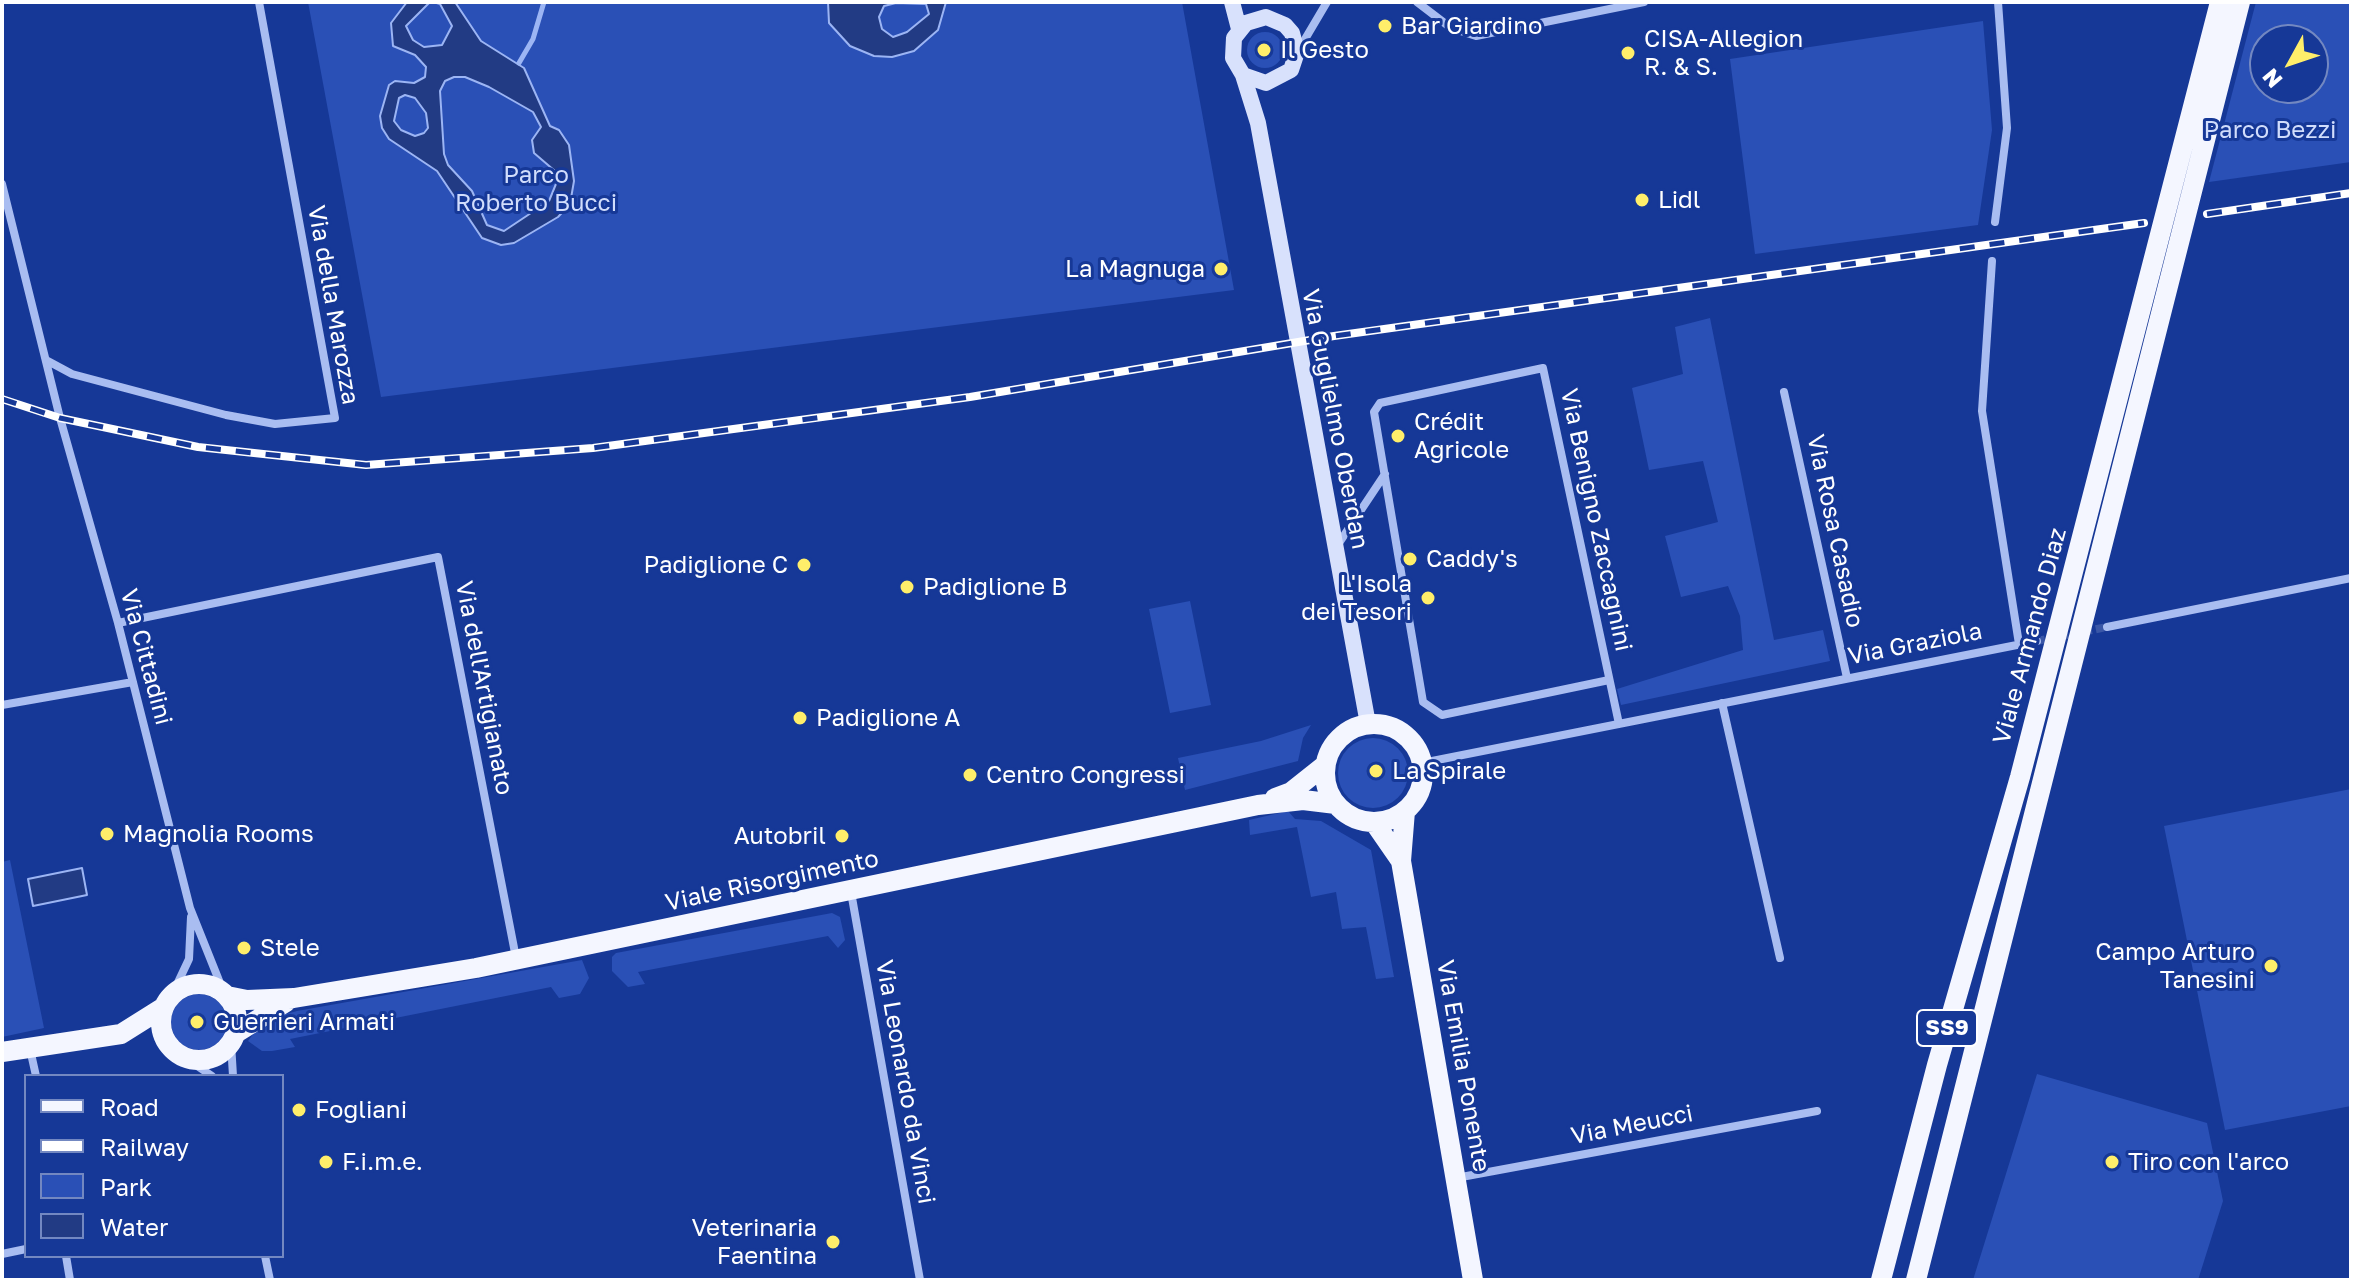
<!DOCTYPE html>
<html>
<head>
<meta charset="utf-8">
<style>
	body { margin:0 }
	#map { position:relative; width:2353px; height:1282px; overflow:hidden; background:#163897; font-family:"Golos Text",sans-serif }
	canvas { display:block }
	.frame { position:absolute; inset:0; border:4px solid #fff; pointer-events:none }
	.legend { position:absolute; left:24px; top:1074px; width:260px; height:184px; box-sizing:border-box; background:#163897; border:2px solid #7388c1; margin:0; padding:10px 14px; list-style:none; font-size:24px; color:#fff }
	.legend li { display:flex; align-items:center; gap:16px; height:40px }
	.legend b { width:40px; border:2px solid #7388c1 }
	.north { position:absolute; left:2249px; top:24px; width:80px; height:80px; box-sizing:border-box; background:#163897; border:2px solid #7388c1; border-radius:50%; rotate:230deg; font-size:22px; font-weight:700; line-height:32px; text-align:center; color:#fff }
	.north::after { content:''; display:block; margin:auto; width:28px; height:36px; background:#ffee6a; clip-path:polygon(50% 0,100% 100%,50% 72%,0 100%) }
</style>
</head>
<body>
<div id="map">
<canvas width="2353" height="1282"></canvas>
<div class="frame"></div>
<ul class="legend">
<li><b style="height:10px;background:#f4f6ff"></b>Road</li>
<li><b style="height:10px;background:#fff"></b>Railway</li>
<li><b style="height:22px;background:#2a50b6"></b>Park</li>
<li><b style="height:22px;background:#223b84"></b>Water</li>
</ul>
<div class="north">N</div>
</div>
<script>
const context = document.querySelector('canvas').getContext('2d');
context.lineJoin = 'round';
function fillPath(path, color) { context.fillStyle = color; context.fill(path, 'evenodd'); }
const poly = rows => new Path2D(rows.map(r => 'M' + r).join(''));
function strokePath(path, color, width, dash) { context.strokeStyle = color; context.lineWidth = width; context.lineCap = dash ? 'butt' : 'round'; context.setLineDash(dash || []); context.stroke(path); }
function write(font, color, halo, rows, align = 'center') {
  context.font = font + ' "Golos Text",sans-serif'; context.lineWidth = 6; context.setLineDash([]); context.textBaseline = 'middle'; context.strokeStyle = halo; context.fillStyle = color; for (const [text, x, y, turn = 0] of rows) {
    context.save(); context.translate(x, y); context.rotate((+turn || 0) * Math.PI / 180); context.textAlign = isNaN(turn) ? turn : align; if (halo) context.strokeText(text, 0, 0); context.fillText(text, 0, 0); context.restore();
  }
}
const green = poly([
	[308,2,1182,2,1234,290,381,397],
	[2256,2,2351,2,2351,162,2209,182],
	[2265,40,2313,40,2313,88,2265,88],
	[1983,21,1992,130,1978,225,1755,254,1730,59],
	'1247 50a18 18 0 1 1 36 0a18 18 0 1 1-36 0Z',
	[1710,318,1774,640,1823,630,1830,661,1621,705,1617,689,1743,650,1740,616,1728,586,1681,597,1665,536,1718,522,1703,461,1649,470,1632,388,1683,374,1675,327],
	[1190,601,1211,705,1170,713,1149,609],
	[1311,725,1303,738,1298,761,1185,790,1178,758,1261,741],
	'1338 773a35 35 0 1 1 70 0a35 35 0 1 1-70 0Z',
	[2351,789,2351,1106,2225,1130,2164,826],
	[1288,811,1295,819,1321,821,1371,850,1394,977,1376,979,1366,927,1342,929,1336,892,1311,897,1297,827,1250,835,1249,820],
	[10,860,44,1028,2,1037,2,862],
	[832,913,840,917,845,940,838,948,828,936,638,972,645,984,628,987,612,971,612,957,616,953],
	[582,960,589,978,580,994,559,998,551,987,290,1039,295,1047,272,1051,262,1051,248,1041,260,1025,275,1017,297,1011],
	'171 1022a28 28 0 1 1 56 0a28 28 0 1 1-56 0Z',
	[2037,1074,2207,1123,2223,1201,2198,1280,1973,1280]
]);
const water = poly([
	[407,2,430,2,406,26,413,40,424,47,442,45,452,26,440,4,433,2,455,2,481,41,524,68,550,126,559,130,569,145,574,181,570,204,558,217,514,243,501,245,482,238,437,171,389,139,382,128,380,116,389,85,395,81,414,83,425,77,426,67,415,55,393,46,391,23,407,2],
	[454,77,465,77,489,87,533,112,541,127,532,140,534,153,555,171,558,179,549,201,504,231,487,225,472,191,448,165,444,154,440,91,445,81,454,77],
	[405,95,415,98,426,113,428,128,424,133,415,136,401,130,394,121,399,98,405,95],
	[828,2,946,2,938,30,914,51,892,57,874,56,850,46,829,23,828,2],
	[896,3,926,4,929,14,907,32,893,37,882,29,879,17,884,6,896,3],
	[82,868,87,895,33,906,28,879,82,868]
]);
const stream = poly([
	[519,63,533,39,544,2]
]);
const minorTunnel = poly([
	[2037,641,2107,627]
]);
const minor = poly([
	[1417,2,1451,28,1476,36,1644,2],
	[1298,51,1327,2],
	[2,184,60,418,118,623,190,908,224,993],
	[1995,222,2007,128,1998,2],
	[1992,261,1982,411,2019,644],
	[46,360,72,374,226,415,275,424,335,418,259,2],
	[1784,392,1847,678],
	[1337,546,1385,474],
	[118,623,438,557,516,958],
	[2107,627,2351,578],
	[1609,680,1442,715,1423,702,1374,412,1380,403,1543,368,1619,724],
	[1722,703,1780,958],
	[2,705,133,682],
	[1422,763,2037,641],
	[851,892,920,1280],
	[172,995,189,959,191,917],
	[231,1043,233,1076],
	[30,1049,36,1076],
	[187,1059,212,1076],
	[1456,1178,1817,1111],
	[2,1254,26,1249],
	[66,1256,70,1280],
	[265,1256,270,1280]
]);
const secondary = poly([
	[1232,2,1239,29],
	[1243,75,1266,83,1291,70,1297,52,1292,33,1285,25,1266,17,1246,23,1234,38,1233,58,1243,75,1258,123,1368,724]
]);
const primary = poly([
	'1325 773a49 49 0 1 1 98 0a49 49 0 1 1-98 0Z',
	[1275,798,1291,792,1325,765],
	[1405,811,1401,861,1473,1280],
	[1374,822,1401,861],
	'161 1022a38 38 0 1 1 76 0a38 38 0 1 1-76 0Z',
	[227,996,247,1000,294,998,476,968,1258,805,1303,800,1336,804],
	[236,1033,286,1002],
	[2,1052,121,1034,164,1007],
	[1881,1280,1937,1065,2020,777,2220,2],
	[1916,1280,2240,2]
]);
const rail = poly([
	[2207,214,2351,193],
	[2,399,60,418,198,447,366,465,593,448,970,397,1334,336,2144,223]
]);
const markers = [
	[1385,26,8,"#ffee6a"],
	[1264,50,8,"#ffee6a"],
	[1628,53,8,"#ffee6a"],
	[1642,200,8,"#ffee6a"],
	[1221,269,8,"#ffee6a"],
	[1398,436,8,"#ffee6a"],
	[1410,559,8,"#ffee6a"],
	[804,565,8,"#ffee6a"],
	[907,587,8,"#ffee6a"],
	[1428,598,8,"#ffee6a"],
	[800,718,8,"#ffee6a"],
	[1376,771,8,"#ffee6a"],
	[970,775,8,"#ffee6a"],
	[107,834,8,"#ffee6a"],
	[842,836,8,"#ffee6a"],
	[244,948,8,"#ffee6a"],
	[2271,966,8,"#ffee6a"],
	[197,1022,8,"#ffee6a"],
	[299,1110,8,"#ffee6a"],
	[326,1162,8,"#ffee6a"],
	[2112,1162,8,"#ffee6a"],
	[833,1242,8,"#ffee6a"]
];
const shields = [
	[1947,1028,60]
];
const shieldNames = [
	["SS9",1947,1028]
];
const poiNames = [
	["Bar Giardino",1401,26],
	["CISA-Allegion",1644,39],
	["R. & S.",1644,67],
	["Il Gesto",1280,50],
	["Lidl",1658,200],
	["La Magnuga",1205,269,"right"],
	["Crédit",1414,422],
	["Agricole",1414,450],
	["Caddy's",1426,559],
	["Padiglione C",788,565,"right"],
	["L'Isola",1412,584,"right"],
	["dei Tesori",1412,612,"right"],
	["Padiglione B",923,587],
	["Padiglione A",816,718],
	["La Spirale",1392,771],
	["Centro Congressi",986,775],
	["Magnolia Rooms",123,834],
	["Autobril",826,836,"right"],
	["Stele",260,948],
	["Campo Arturo",2255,952,"right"],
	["Tanesini",2255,980,"right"],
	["Guerrieri Armati",213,1022],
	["Fogliani",315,1110],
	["F.i.m.e.",342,1162],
	["Tiro con l'arco",2128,1162],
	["Veterinaria",817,1228,"right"],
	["Faentina",817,1256,"right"]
];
const parkNames = [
	["Parco Bezzi",2270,130],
	["Parco",536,175],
	["Roberto Bucci",536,203]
];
const streetNames = [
	["Via della Marozza",333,305,80],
	["Via Guglielmo Oberdan",1335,419,79],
	["Via Benigno Zaccagnini",1596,520,78],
	["Via Rosa Casadio",1835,531,78],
	["Viale Armando Diaz",2030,636,-75],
	["Via Graziola",1915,644,-11],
	["Via Cittadini",146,657,75],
	["Via dell'Artigianato",484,688,79],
	["Viale Risorgimento",772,881,-12],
	["Via Emilia Ponente",1463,1066,80],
	["Via Leonardo da Vinci",905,1082,80],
	["Via Meucci",1632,1125,-11]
];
fillPath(green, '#2a50b6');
fillPath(water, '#223b84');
strokePath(water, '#9cb5f4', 2);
strokePath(stream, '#9cb5f4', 5);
strokePath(minorTunnel, '#3956a7', 8, [8, 4]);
strokePath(minor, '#a9bdf1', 8);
strokePath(secondary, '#d8e1fc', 16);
strokePath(primary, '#f4f6ff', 20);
strokePath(rail, '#fff', 8);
strokePath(rail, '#163897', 5, [15]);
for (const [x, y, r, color] of markers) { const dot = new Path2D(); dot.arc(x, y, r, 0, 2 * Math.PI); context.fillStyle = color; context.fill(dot); strokePath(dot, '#163897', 3); }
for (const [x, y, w] of shields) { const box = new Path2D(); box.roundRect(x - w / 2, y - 18, w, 36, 6); context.fillStyle = '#163897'; context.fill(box); strokePath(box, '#fff', 2); }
write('bold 22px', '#fff', null, shieldNames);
write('24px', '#fff', '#163897', poiNames, 'left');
write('24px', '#d1ddfc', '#163897', parkNames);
write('24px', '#fff', '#163897', streetNames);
</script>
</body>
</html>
